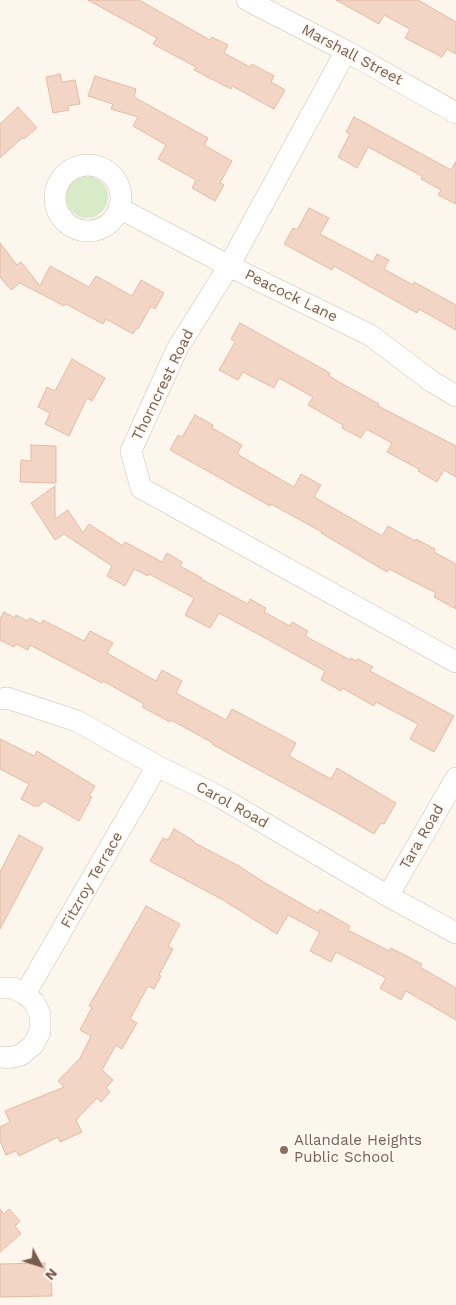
<!DOCTYPE html>
<html>
<head>
<meta charset="utf-8">
<style>
	body { margin:0 }
	#map { position:relative; width:456px; height:1305px; overflow:hidden; background:#fcf6ec; font-family:"Work Sans",sans-serif }
	canvas { display:block }
	.north { position:absolute; left:15px; top:1240px; width:50px; height:50px; -webkit-text-stroke:4px #fffaf3; paint-order:stroke; rotate:130deg; font-size:14px; font-weight:700; line-height:20px; text-align:center; color:#785c4e }
	.north::after { content:''; display:block; margin:auto; width:18px; height:22px; background:#785c4e; clip-path:polygon(50% 0,100% 100%,50% 72%,0 100%) }
</style>
</head>
<body>
<div id="map">
<canvas width="456" height="1305"></canvas>
<div class="north">N</div>
</div>
<script>
const context = document.querySelector('canvas').getContext('2d');
context.lineJoin = 'round';
function fillPath(path, color) { context.fillStyle = color; context.fill(path, 'evenodd'); }
const poly = rows => new Path2D(rows.map(r => 'M' + r).join(''));
function strokePath(path, color, width, dash) { context.strokeStyle = color; context.lineWidth = width; context.lineCap = dash ? 'butt' : 'round'; context.setLineDash(dash || []); context.stroke(path); }
function write(font, color, halo, rows, align = 'center') {
  context.font = font + ' "Work Sans",sans-serif'; context.lineWidth = 4; context.setLineDash([]); context.textBaseline = 'middle'; context.strokeStyle = halo; context.fillStyle = color; for (const [text, x, y, turn = 0] of rows) {
    context.save(); context.translate(x, y); context.rotate((+turn || 0) * Math.PI / 180); context.textAlign = isNaN(turn) ? turn : align; if (halo) context.strokeText(text, 0, 0); context.fillText(text, 0, 0); context.restore();
  }
}
const green = poly([
	'66 197a21 21 0 1 1 42 0a21 21 0 1 1-42 0Z'
]);
const building = poly([
	[88,0,139,0,210,40,212,37,228,45,224,53,250,67,252,64,274,76,271,82,285,90,274,109,232,86,231,89,194,70,196,67,153,44,157,38,88,0],
	[336,0,418,0,456,22,456,54,447,49,442,57,405,38,410,29,384,15,379,24,336,0],
	[60,74,62,82,75,80,80,104,68,106,69,110,53,113,46,77,60,74],
	[95,76,136,89,134,97,208,138,204,145,232,161,220,183,224,185,215,201,192,188,196,180,158,159,166,145,133,126,138,117,111,109,113,104,88,96,95,76],
	[18,107,37,128,24,139,22,138,0,158,0,124,18,107],
	[354,117,451,170,456,161,456,204,438,195,441,190,421,179,422,176,368,147,357,168,338,157,350,134,346,132,354,117],
	[309,208,329,218,320,234,373,262,377,254,389,260,384,269,413,285,414,282,456,305,456,330,419,309,417,313,334,266,332,270,284,244,293,228,297,230,309,208],
	[0,243,17,265,21,262,40,286,50,266,89,287,96,276,132,296,141,280,164,293,155,309,151,306,138,329,136,328,133,334,106,319,103,324,66,304,64,306,20,283,11,290,0,277,0,243],
	[240,323,330,373,329,376,339,382,379,404,378,406,456,446,456,477,444,470,437,482,418,471,419,469,387,452,392,443,366,429,361,438,342,428,343,425,308,405,313,397,279,378,274,388,243,372,238,380,219,370,235,342,231,339,240,323],
	[72,359,105,378,92,401,87,398,69,436,45,424,50,413,38,407,47,387,55,391,72,359],
	[195,415,213,425,212,428,242,445,237,454,294,487,301,474,321,485,314,497,382,536,388,526,415,541,416,539,435,549,434,552,456,564,456,609,434,597,436,593,389,569,387,572,321,533,322,532,271,504,270,506,170,450,178,435,182,437,195,415],
	[31,445,56,446,56,483,20,482,21,460,31,461,31,445],
	[55,486,55,519,68,510,83,533,89,524,123,546,125,542,162,562,167,553,182,562,180,566,202,578,201,579,248,604,250,599,266,608,264,612,290,626,292,622,308,631,305,636,350,660,351,658,356,661,358,659,373,667,370,671,454,716,434,752,410,739,418,724,376,702,374,706,342,688,341,691,321,680,325,671,267,639,219,613,210,628,185,615,194,598,149,574,148,576,134,569,125,586,107,576,112,566,64,534,55,540,31,503,55,486],
	[4,612,15,618,16,615,28,621,30,618,41,624,43,620,84,641,90,631,113,643,107,653,156,681,162,670,182,681,176,693,226,720,232,709,296,743,289,756,331,779,337,768,396,803,384,824,381,823,374,834,338,813,237,758,212,744,213,743,171,720,170,722,142,707,144,704,103,681,102,683,30,645,28,650,16,644,14,647,0,640,0,619,4,612],
	[0,739,34,756,37,751,95,786,89,796,92,797,79,821,44,801,39,806,34,806,21,799,29,784,0,769,0,739],
	[174,829,194,841,193,842,239,866,265,883,318,913,320,909,350,926,348,930,389,951,391,948,422,964,420,967,456,988,456,1020,406,991,401,1000,380,988,386,978,336,952,331,962,310,951,320,932,288,915,277,934,223,900,150,861,163,838,168,840,174,829],
	[19,835,43,848,0,929,0,872,19,835],
	[146,906,180,924,168,946,173,949,159,975,161,976,154,989,148,986,130,1019,137,1023,122,1049,116,1045,102,1070,113,1080,106,1088,110,1092,101,1102,97,1098,76,1120,82,1132,60,1142,58,1137,19,1156,16,1151,6,1155,0,1141,0,1127,10,1122,5,1111,64,1087,58,1081,80,1058,91,1036,80,1030,92,1007,89,1006,146,906],
	[0,1209,4,1214,9,1209,20,1221,15,1226,21,1234,0,1252,0,1209],
	[45,1263,45,1273,51,1273,52,1296,0,1297,0,1264,45,1263]
]);
const minor = poly([
	[247,0,346,51,456,113],
	[346,51,229,266,177,349,131,451,141,488,456,662],
	'55 198a33 33 0 1 1 66 0a33 33 0 1 1-66 0Z',
	[119,208,229,266,370,335,431,381,456,396],
	[0,699,7,698,77,721,157,766,220,797,388,896,456,933],
	[388,896,456,778],
	[0,988,13,988,25,994,34,1002,40,1015,40,1032,33,1045,21,1055,8,1058,0,1057],
	[25,994,157,766]
]);
const markers = [
	[284,1150,5,"#8d6e63"]
];
const streetNames = [
	["Marshall Street",352,55,28],
	["Peacock Lane",291,296,26],
	["Thorncrest Road",163,385,-64],
	["Carol Road",232,805,29],
	["Tara Road",422,837,-60],
	["Fitzroy Terrace",92,880,-60]
];
const educationNames = [
	["Allandale Heights",294,1141],
	["Public School",294,1158]
];
fillPath(green, '#d8ebc9');
fillPath(building, '#f2d5c4');
strokePath(building, '#e4bba4', 1);
strokePath(minor, '#cfbeb0', 22);
strokePath(minor, '#fff', 21);
for (const [x, y, r, color] of markers) { const dot = new Path2D(); dot.arc(x, y, r, 0, 2 * Math.PI); context.fillStyle = color; context.fill(dot); strokePath(dot, '#fffaf3', 2); }
write('15px', '#785c4e', '#fffaf3', streetNames);
write('15px', '#785e54', '#fffaf3', educationNames, 'left');
</script>
</body>
</html>
